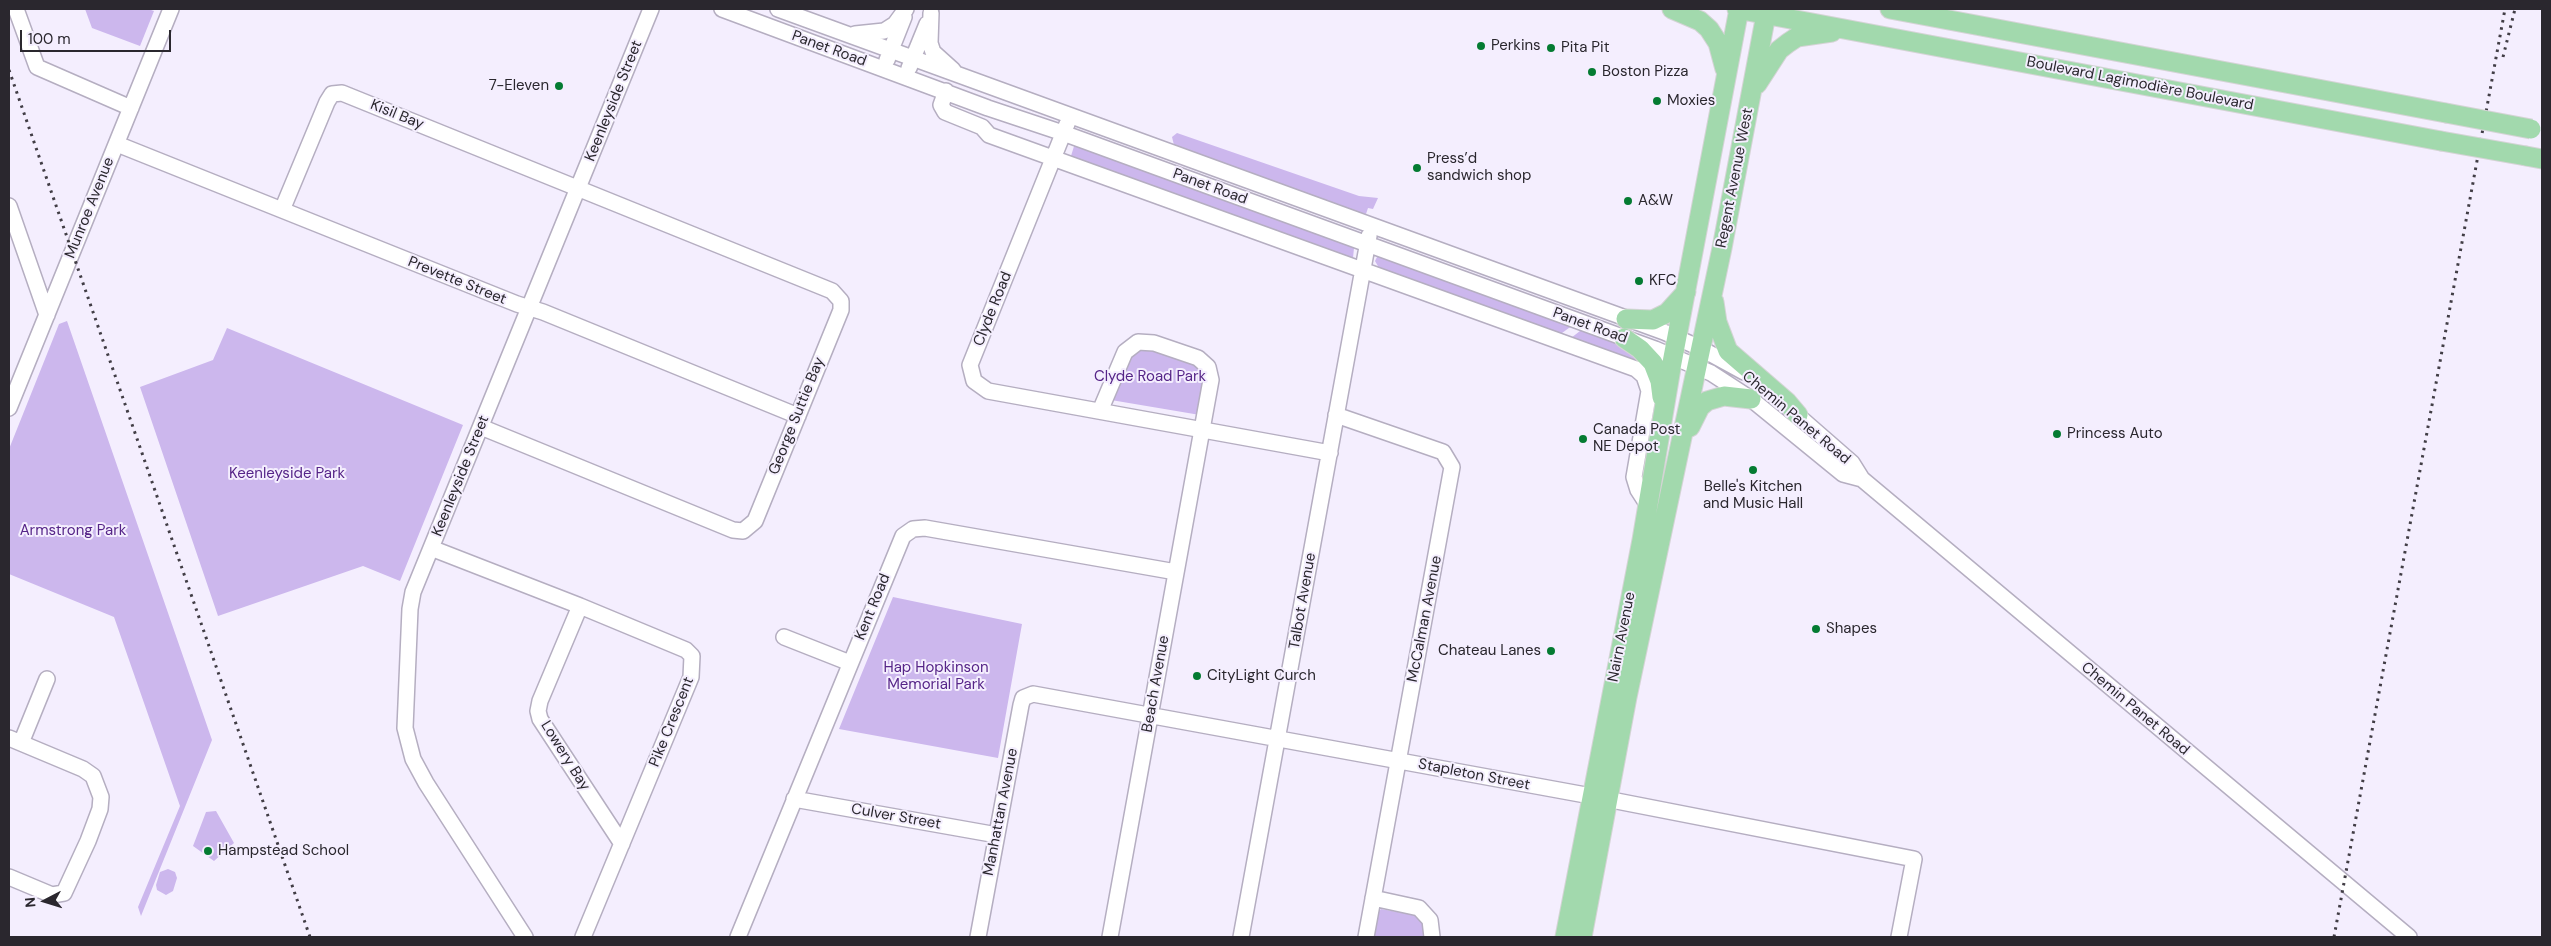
<!DOCTYPE html>
<html>
<head>
<meta charset="utf-8">
<style>
	body { margin:0 }
	#map { position:relative; width:2551px; height:946px; overflow:hidden; background:#f4eefe; font-family:"DM Sans",sans-serif }
	canvas { display:block }
	.frame { position:absolute; inset:0; border:10px solid #2a272e; pointer-events:none }
	.north { position:absolute; left:20px; top:876px; width:50px; height:50px; -webkit-text-stroke:4px #f4eefe; paint-order:stroke; rotate:265deg; font-size:14px; font-weight:700; line-height:20px; text-align:center; color:#2a272e }
	.north::after { content:''; display:block; margin:auto; width:18px; height:22px; background:#2a272e; clip-path:polygon(50% 0,100% 100%,50% 72%,0 100%) }
	.scale { position:absolute; left:20px; top:30px; width:151px; height:22px; box-sizing:border-box; border:2px solid #2a272e; border-top:0; padding-left:6px; font-size:15px; line-height:18px; white-space:nowrap; color:#2a272e; -webkit-text-stroke:4px #f4eefe; paint-order:stroke }
</style>
</head>
<body>
<div id="map">
<canvas width="2551" height="946"></canvas>
<div class="frame"></div>
<div class="north">N</div>
<div class="scale">100 m</div>
</div>
<script>
const context = document.querySelector('canvas').getContext('2d');
context.lineJoin = 'round';
function fillPath(path, color) { context.fillStyle = color; context.fill(path, 'evenodd'); }
const poly = rows => new Path2D(rows.map(r => 'M' + r).join(''));
function strokePath(path, color, width, dash) { context.strokeStyle = color; context.lineWidth = width; context.lineCap = dash ? 'butt' : 'round'; context.setLineDash(dash || []); context.stroke(path); }
function write(font, color, halo, rows, align = 'center') {
  context.font = font + ' "DM Sans",sans-serif'; context.lineWidth = 4; context.setLineDash([]); context.textBaseline = 'middle'; context.strokeStyle = halo; context.fillStyle = color; for (const [text, x, y, turn = 0] of rows) {
    context.save(); context.translate(x, y); context.rotate((+turn || 0) * Math.PI / 180); context.textAlign = isNaN(turn) ? turn : align; if (halo) context.strokeText(text, 0, 0); context.fillText(text, 0, 0); context.restore();
  }
}
const green = poly([
	[85,9,148,9,154,11,140,46,92,28],
	[1177,133,1359,196,1378,198,1373,209,1368,208,1366,214,1361,213,1174,145,1172,137],
	[1075,143,1351,243,1354,248,1353,258,1071,156],
	[1378,255,1573,325,1562,333,1558,333,1379,268,1375,261],
	[67,321,212,740,141,916,138,907,180,806,114,617,9,574,9,449,59,324],
	[227,328,463,425,400,581,363,566,218,616,140,387,213,360],
	[1586,330,1628,344,1652,367,1571,338,1580,331],
	[1147,347,1197,364,1203,371,1206,379,1200,415,1111,400,1129,357,1136,349],
	[893,597,1022,624,998,758,839,729],
	[216,811,234,843,214,861,193,846,206,812],
	[168,869,175,872,177,878,173,891,166,895,157,890,156,885,160,872],
	[1381,909,1414,915,1423,922,1424,937,1373,937,1377,914]
]);
const minor = poly([
	[16,9,37,67,131,108],
	[722,9,988,108,1063,133,1655,349,1711,373,1751,399,1843,474,1862,479],
	[778,9,1664,332,1700,348,1744,372],
	[931,13,930,43,933,52,953,70],
	[855,34,884,31,895,24,906,9],
	[887,60,904,17],
	[909,68,927,24],
	[946,91,941,105,945,112,982,127,989,135,1636,369,1644,376,1649,391,1634,477,1638,490,1647,504],
	[1067,124,970,365,974,381,988,391,1330,453],
	[117,144,517,304,543,312,798,416],
	[9,206,47,315],
	[282,210,327,102,332,94,342,93,832,291,841,301,841,310,755,521,743,531,733,530,481,427],
	[9,408,171,9],
	[1789,408,1852,463,1862,479,2409,937],
	[1100,411,1125,352,1138,342,1154,343,1198,358,1208,367,1211,380,1110,937],
	[1336,415,1443,452,1452,467,1366,937],
	[431,548,580,606,686,650,692,656,691,677,583,937],
	[580,606,540,701,538,711,540,719,622,844],
	[784,637,850,663],
	[9,738,83,769,93,776,101,797,100,809,88,841,64,893,52,895,9,877],
	[21,743,47,679],
	[794,799,997,835],
	[1373,898,1419,908,1430,920,1432,937],
	[525,937,426,783,413,759,405,728,410,609,413,592,431,548,651,9],
	[738,937,903,536,913,529,925,528,1176,572],
	[978,937,1021,705,1023,698,1033,694,1591,796,1914,859,1899,937],
	[1241,937,1369,236]
]);
const major = poly([
	[1672,9,1700,21,1709,29,1718,43,1725,69],
	[1737,9,2441,141],
	[1890,9,2446,113],
	[1757,84,1779,50,1788,43,1797,37,1832,32],
	[2526,156,2542,159],
	[1714,302,1717,322,1728,351,1787,402,1798,415],
	[1626,319,1653,320,1667,313,1686,292],
	[1624,338,1640,349,1653,363,1660,381,1662,397],
	[1690,427,1700,407,1707,401,1724,396,1751,399],
	[1565,937,1642,540,1671,368,1739,9],
	[1582,937,1627,697,1722,248,1767,9]
]);
const rail = poly([
	[2503,57,2515,9],
	[9,70,310,937],
	[2334,937,2505,9]
]);
const majorBridge = poly([
	[2446,113,2531,129],
	[2441,141,2526,156]
]);
const markers = [
	[1481,46,5,"#047b32"],
	[1551,48,5,"#047b32"],
	[1592,72,5,"#047b32"],
	[559,86,5,"#047b32"],
	[1657,101,5,"#047b32"],
	[1417,168,5,"#047b32"],
	[1628,201,5,"#047b32"],
	[1639,281,5,"#047b32"],
	[2057,434,5,"#047b32"],
	[1583,439,5,"#047b32"],
	[1753,470,5,"#047b32"],
	[1816,629,5,"#047b32"],
	[1551,651,5,"#047b32"],
	[1197,676,5,"#047b32"],
	[208,851,5,"#047b32"]
];
const poiNames = [
	["Perkins",1491,46],
	["Pita Pit",1561,48],
	["Boston Pizza",1602,72],
	["7-Eleven",549,86,"right"],
	["Moxies",1667,101],
	["Press’d",1427,159],
	["sandwich shop",1427,176],
	["A&W",1638,201],
	["KFC",1649,281],
	["Canada Post",1593,430],
	["NE Depot",1593,447],
	["Princess Auto",2067,434],
	["Belle's Kitchen",1753,487,"center"],
	["and Music Hall",1753,504,"center"],
	["Shapes",1826,629],
	["Chateau Lanes",1541,651,"right"],
	["CityLight Curch",1207,676],
	["Hampstead School",218,851]
];
const streetNames = [
	["Panet Road",829,49,20],
	["Boulevard Lagimodière Boulevard",2140,84,11],
	["Keenleyside Street",614,101,-68],
	["Kisil Bay",397,115,22],
	["Regent Avenue West",1735,178,-79],
	["Panet Road",1210,187,20],
	["Munroe Avenue",90,208,-68],
	["Prevette Street",457,281,22],
	["Clyde Road",993,309,-68],
	["Panet Road",1590,326,20],
	["George Suttie Bay",797,416,-68],
	["Chemin Panet Road",1796,418,40],
	["Keenleyside Street",461,476,-68],
	["Talbot Avenue",1303,601,-80],
	["Kent Road",873,607,-68],
	["McCalman Avenue",1425,619,-79],
	["Nairn Avenue",1622,637,-79],
	["Beach Avenue",1156,684,-80],
	["Chemin Panet Road",2135,709,40],
	["Pike Crescent",672,722,-68],
	["Lowery Bay",565,756,58],
	["Stapleton Street",1474,775,11],
	["Manhattan Avenue",1001,812,-79],
	["Culver Street",896,817,10]
];
const parkNames = [
	["Clyde Road Park",1150,377],
	["Keenleyside Park",287,474],
	["Armstrong Park",73,531],
	["Hap Hopkinson",936,668],
	["Memorial Park",936,685]
];
fillPath(green, '#ccb7ed');
strokePath(minor, '#b5aec1', 18);
strokePath(major, '#d4d4d5', 21);
strokePath(minor, '#fff', 15);
strokePath(major, '#a2d9ad', 19);
strokePath(rail, '#413d45', 3, [2.5, 5]);
strokePath(majorBridge, '#d4d4d5', 21, []);
strokePath(majorBridge, '#a2d9ad', 19);
for (const [x, y, r, color] of markers) { const dot = new Path2D(); dot.arc(x, y, r, 0, 2 * Math.PI); context.fillStyle = color; context.fill(dot); strokePath(dot, '#f4eefe', 2); }
write('15px', '#2a272e', '#f4eefe', poiNames, 'left');
write('15px', '#2a272e', '#f4eefe', streetNames);
write('15px', '#562588', '#f4eefe', parkNames);
</script>
</body>
</html>
